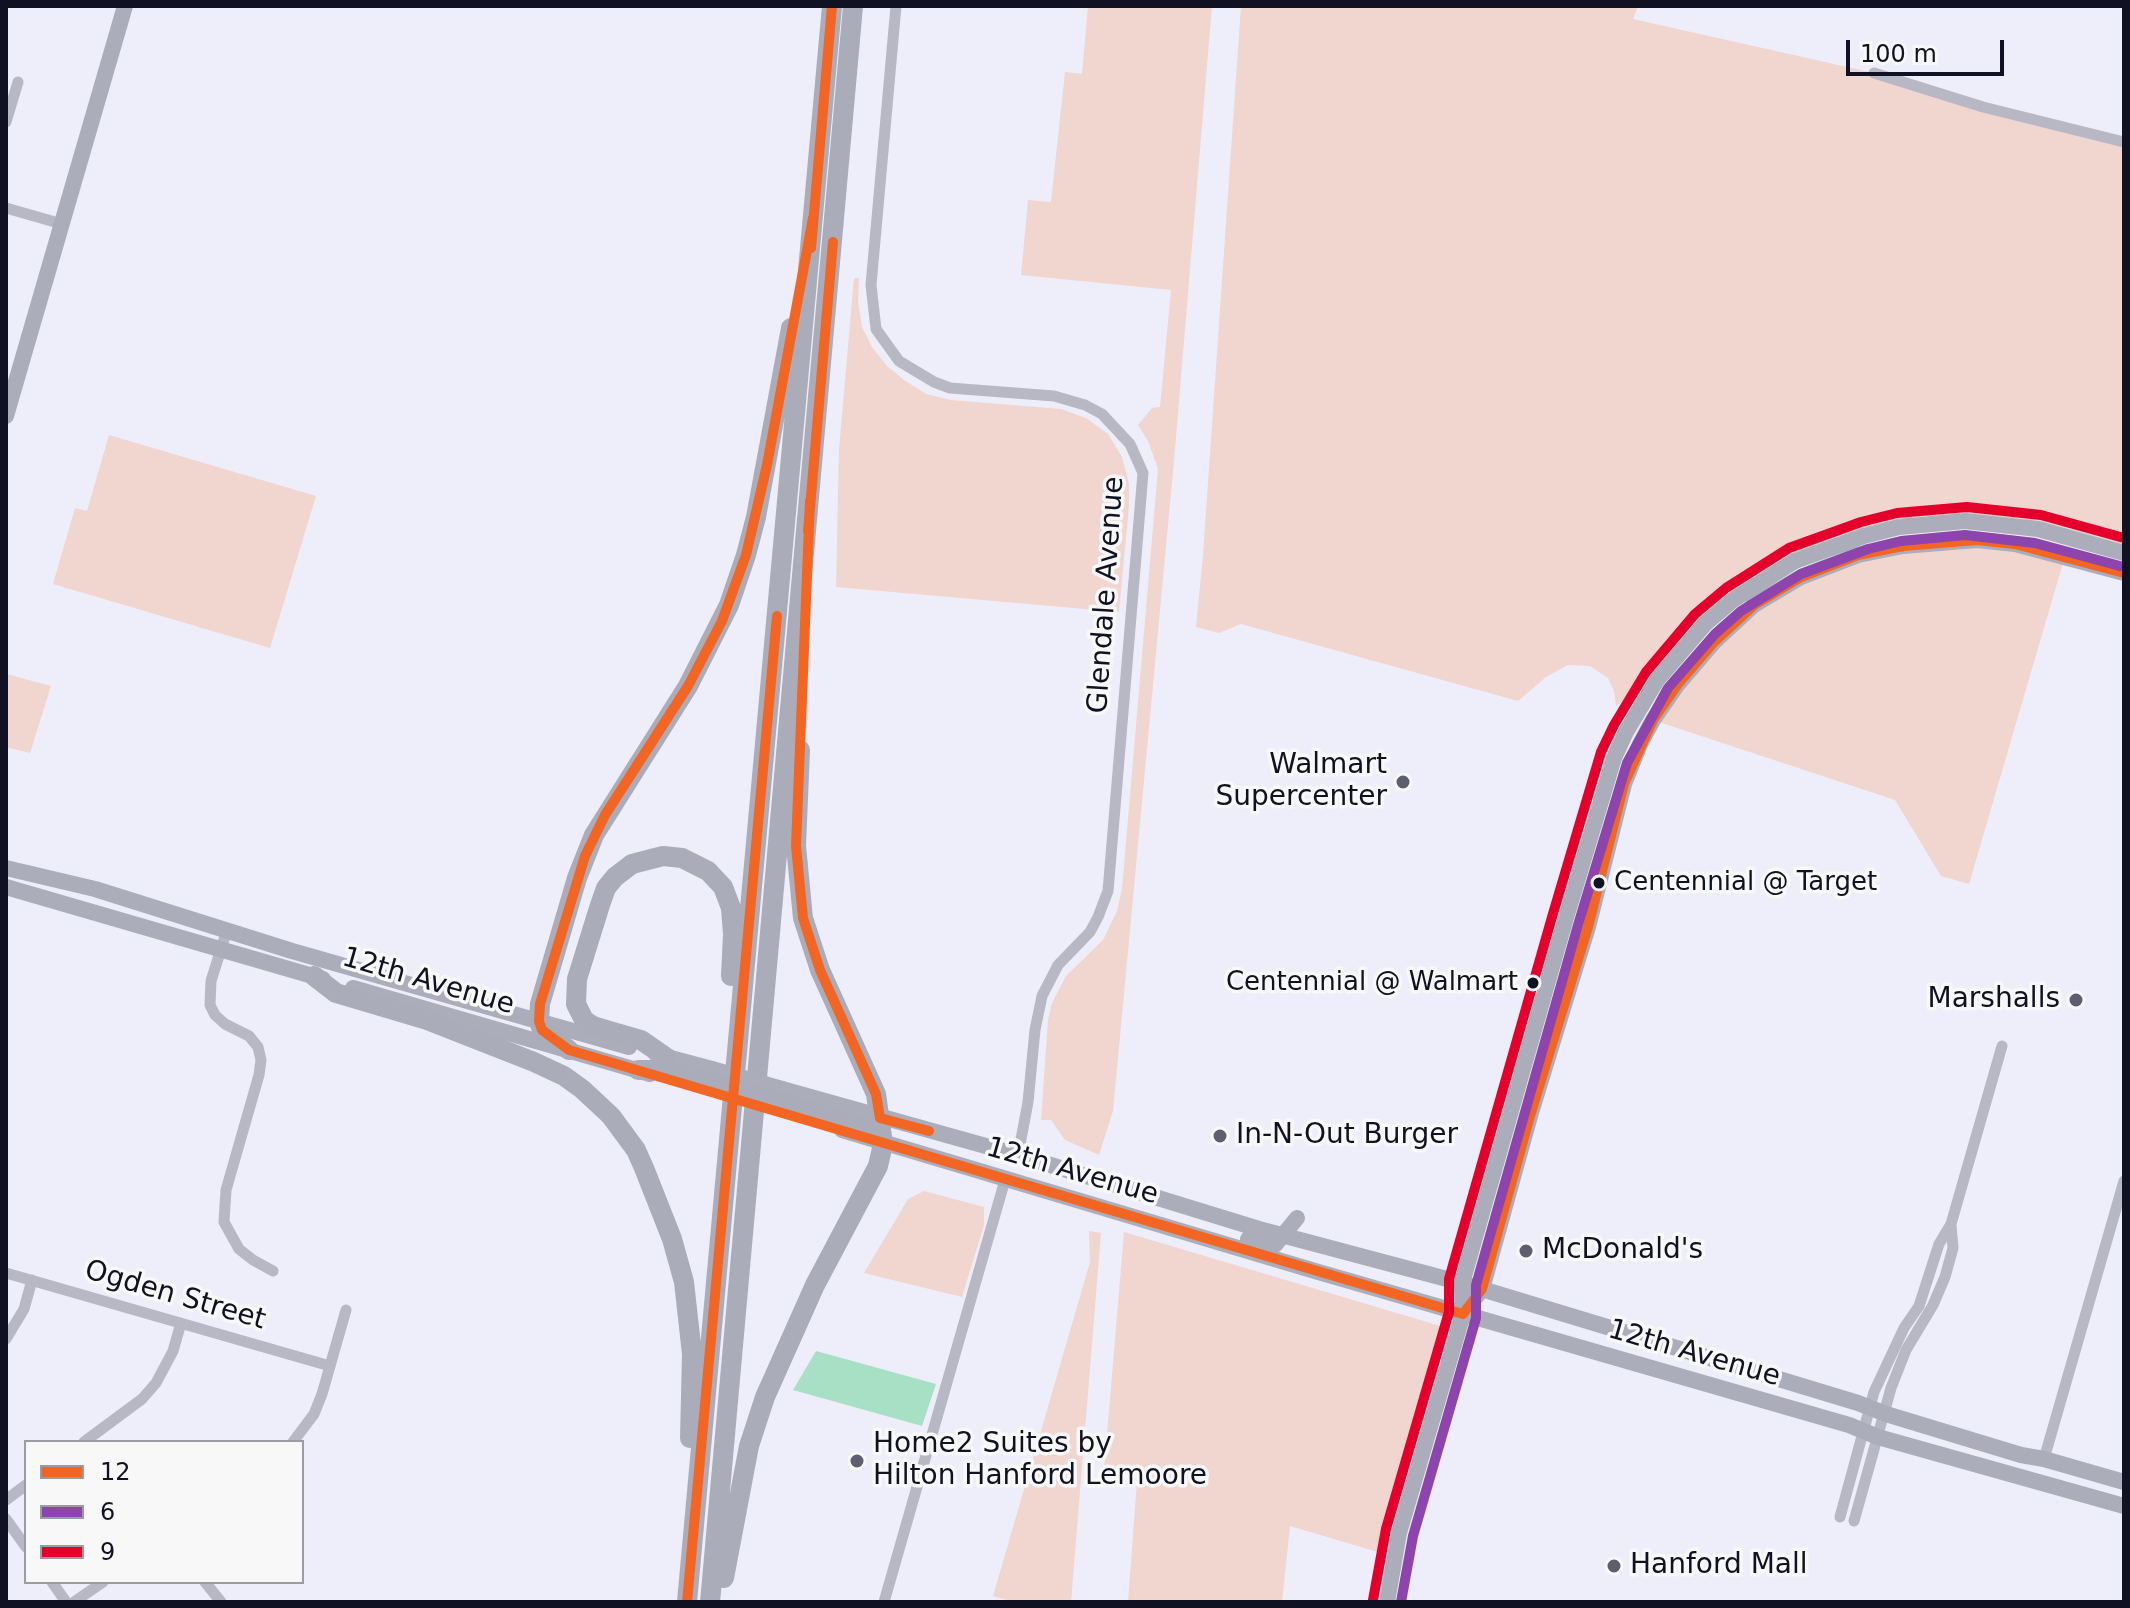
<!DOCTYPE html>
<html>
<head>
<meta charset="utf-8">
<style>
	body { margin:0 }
	#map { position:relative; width:2130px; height:1608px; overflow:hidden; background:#edeef9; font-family:"DejaVu Sans",sans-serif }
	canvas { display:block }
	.frame { position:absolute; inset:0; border:8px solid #101123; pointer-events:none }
	.legend { position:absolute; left:24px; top:1440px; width:280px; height:144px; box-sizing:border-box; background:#f8f8f8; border:2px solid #9b9ca3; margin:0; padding:10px 14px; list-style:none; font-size:24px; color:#101123 }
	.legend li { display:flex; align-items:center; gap:16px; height:40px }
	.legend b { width:40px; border:2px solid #9b9ca3 }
	.scale { position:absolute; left:1846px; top:40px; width:158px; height:36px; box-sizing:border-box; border:4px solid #101123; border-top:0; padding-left:10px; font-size:24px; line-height:28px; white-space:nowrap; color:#101123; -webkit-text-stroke:6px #f8f8f8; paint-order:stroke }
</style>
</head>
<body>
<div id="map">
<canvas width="2130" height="1608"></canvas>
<div class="frame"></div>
<ul class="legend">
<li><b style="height:10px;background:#f26522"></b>12</li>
<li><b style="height:10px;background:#8e44ad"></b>6</li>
<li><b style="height:10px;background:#e4002b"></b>9</li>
</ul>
<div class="scale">100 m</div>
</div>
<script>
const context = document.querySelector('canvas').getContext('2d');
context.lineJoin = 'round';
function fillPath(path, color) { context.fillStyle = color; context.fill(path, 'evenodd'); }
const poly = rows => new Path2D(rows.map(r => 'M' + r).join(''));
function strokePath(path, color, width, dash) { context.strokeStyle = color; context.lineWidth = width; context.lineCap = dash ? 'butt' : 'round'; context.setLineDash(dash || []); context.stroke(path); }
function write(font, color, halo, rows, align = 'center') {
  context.font = font + ' "DejaVu Sans",sans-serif'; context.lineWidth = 7; context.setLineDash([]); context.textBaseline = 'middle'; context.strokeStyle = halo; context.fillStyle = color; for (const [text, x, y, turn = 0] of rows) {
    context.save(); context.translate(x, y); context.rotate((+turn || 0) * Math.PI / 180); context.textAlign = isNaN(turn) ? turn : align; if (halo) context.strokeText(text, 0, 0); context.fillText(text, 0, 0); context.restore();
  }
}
const green = poly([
	[1088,6,1212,6,1174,461,1113,1111,1099,1155,1065,1140,1051,1120,1041,1120,1048,1020,1052,1003,1066,976,1103,940,1117,911,1122,889,1158,469,1148,441,1138,425,1152,408,1160,407,1171,290,1021,275,1028,200,1051,202,1065,72,1082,74],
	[1241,6,1638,6,1633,19,1874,73,2124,142,2124,553,2003,524,1864,536,1733,600,1726,594,1642,687,1616,706,1614,691,1608,678,1590,666,1568,665,1546,677,1518,701,1241,624,1219,633,1196,627,1203,555],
	[854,278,859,278,858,302,862,327,872,347,887,366,904,380,926,394,951,400,1061,409,1086,418,1108,434,1122,457,1129,484,1129,506,1119,612,836,587,839,449],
	[109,435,316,496,270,648,53,584,75,508,87,511],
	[1949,541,2065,556,1969,884,1941,876,1895,800,1653,720,1754,605,1826,567],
	[6,674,51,686,30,753,6,747],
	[924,1191,984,1207,984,1225,962,1297,864,1273,908,1199],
	[1089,1231,1101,1233,1071,1602,1013,1602,993,1596,1090,1262],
	[1124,1232,1444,1327,1381,1553,1290,1526,1282,1602,1128,1602,1137,1481,1104,1471]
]);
const water = poly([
	[816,1351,936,1384,922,1426,793,1390]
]);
const street = poly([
	[896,6,871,285,876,329,899,361,934,382,950,388,1054,396,1085,405,1102,414,1130,444,1143,473,1108,891,1098,917,1090,932,1058,965,1042,996,1035,1030,1028,1102,1018,1155],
	[1874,73,1983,107,2124,142],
	[6,122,18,82],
	[6,208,62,224],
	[227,930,211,981,210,1005,215,1015,225,1024,249,1036,258,1047,261,1060,259,1075,226,1190,224,1222,239,1249,253,1260,273,1271],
	[6,1273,330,1366],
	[6,1339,24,1309,32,1280],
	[84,1442,142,1399,156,1383,173,1351,181,1323],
	[293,1442,314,1414,322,1394,346,1310],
	[2044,1459,2124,1181],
	[6,1500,26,1485],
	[1840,1517,1874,1392,1904,1328,1919,1306,1939,1244,1951,1224,2002,1046],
	[6,1519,26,1547],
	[1854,1521,1891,1388,1906,1350,1933,1305,1945,1277,1953,1248,1951,1225],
	[52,1582,66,1602],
	[205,1582,221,1602],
	[74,1602,103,1582],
	[884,1602,1005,1180]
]);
const secondary = poly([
	[6,416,125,6],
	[6,868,95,889,292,951,629,1047],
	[6,887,323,979],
	[353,988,650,1074],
	[656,1054,712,1069],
	[782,1089,1018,1155,1259,1229,1462,1283,1858,1403,1886,1414,2021,1455,2044,1459,2124,1482],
	[842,1130,1315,1271,1849,1425,1878,1437,2124,1506],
	[1248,1239,1275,1245,1297,1218],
	[1476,1297,1482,1289,1530,1116,1588,927,1624,784,1640,744,1653,720,1678,684,1714,642,1754,605,1801,577,1858,555,1903,546,1977,540,2015,544,2124,573],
	[1387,1602,1399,1533,1463,1314,1462,1283,1565,921,1614,758,1626,732,1657,680,1705,624,1733,600,1795,561,1864,536,1899,527,1965,521,2038,529,2124,553]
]);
const highway = poly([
	[314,976,336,993,427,1020,534,1062,564,1076,582,1089,611,1116,636,1150,644,1168,672,1239,684,1282,692,1354,690,1438],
	[569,1050,542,1030,539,1021,540,1004,577,878,594,835,688,686,729,605,746,555,756,517,791,328],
	[667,1058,641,1040,593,1026,584,1020,576,1004,577,979,600,905,606,888,615,877,632,864,663,856,682,858,708,871,723,887,731,908,733,934,731,976],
	[638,1070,667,1070,710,1081],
	[779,1101,860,1126,871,1126,880,1118],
	[724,1578,749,1446,765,1397,815,1285,878,1166,883,1144,876,1094,820,970,803,918,796,846,800,750],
	[687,1602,832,6],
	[710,1602,853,6]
]);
const secondaryBridge = poly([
	[712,1069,782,1089]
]);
const highwayBridge = poly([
	[710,1081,779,1101]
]);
const bus1 = poly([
	[813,218,767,465,746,555,722,621,688,686,605,815,585,856,540,1004,539,1021,542,1030,569,1050,1463,1314,1482,1289,1530,1116,1588,927,1624,784,1653,720,1678,684,1714,642,1754,605,1801,577,1858,555,1903,546,1977,540,2015,544,2124,573],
	[811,248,832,6],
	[810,501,796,846,803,918,820,970,876,1094,880,1118,929,1131],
	[808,531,833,242],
	[687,1602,777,616]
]);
const bus2 = poly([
	[1401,1602,1413,1536,1476,1318,1476,1285,1578,925,1627,763,1668,688,1715,634,1741,611,1801,574,1868,549,1901,541,1965,535,2035,543,2120,566]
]);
const bus3 = poly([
	[1373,1600,1386,1529,1449,1312,1449,1279,1552,917,1601,752,1614,725,1646,672,1695,614,1726,588,1789,548,1861,522,1897,513,1967,507,2041,515,2124,538]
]);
const markers = [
	[1403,782,8,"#5d5e6e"],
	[1599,883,7,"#101123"],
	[1533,983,7,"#101123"],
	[2076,1000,8,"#5d5e6e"],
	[1220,1136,8,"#5d5e6e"],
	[1526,1251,8,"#5d5e6e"],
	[857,1461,8,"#5d5e6e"],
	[1614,1566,8,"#5d5e6e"]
];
const busNames = [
	["Centennial @ Target",1614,883],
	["Centennial @ Walmart",1518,983,"right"]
];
const streetNames = [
	["Glendale Avenue",1107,595,-86],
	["12th Avenue",428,982,16],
	["12th Avenue",1072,1172,16],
	["Ogden Street",175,1296,16],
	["12th Avenue",1694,1354,16]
];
const poiNames = [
	["Walmart",1387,766,"right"],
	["Supercenter",1387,798,"right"],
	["Marshalls",2060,1000,"right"],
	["In-N-Out Burger",1236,1136],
	["McDonald's",1542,1251],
	["Home2 Suites by",873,1445],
	["Hilton Hanford Lemoore",873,1477],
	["Hanford Mall",1630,1566]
];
fillPath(green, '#f1d5cf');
fillPath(water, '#a8e0c6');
strokePath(street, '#b7b8c3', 11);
strokePath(secondary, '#acadba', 16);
strokePath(highway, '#abacb9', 20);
strokePath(secondaryBridge, '#acadba', 16);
strokePath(highwayBridge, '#abacb9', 20);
strokePath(bus1, '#f26522', 10);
strokePath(bus2, '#8e44ad', 10);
strokePath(bus3, '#e4002b', 10);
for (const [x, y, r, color] of markers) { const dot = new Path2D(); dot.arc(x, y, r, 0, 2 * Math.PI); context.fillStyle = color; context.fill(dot); strokePath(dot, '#f8f8f8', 3); }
write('26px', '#101123', '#f8f8f8', busNames, 'left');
write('28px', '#101123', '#f8f8f8', streetNames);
write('28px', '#101123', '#f8f8f8', poiNames, 'left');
</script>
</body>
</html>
